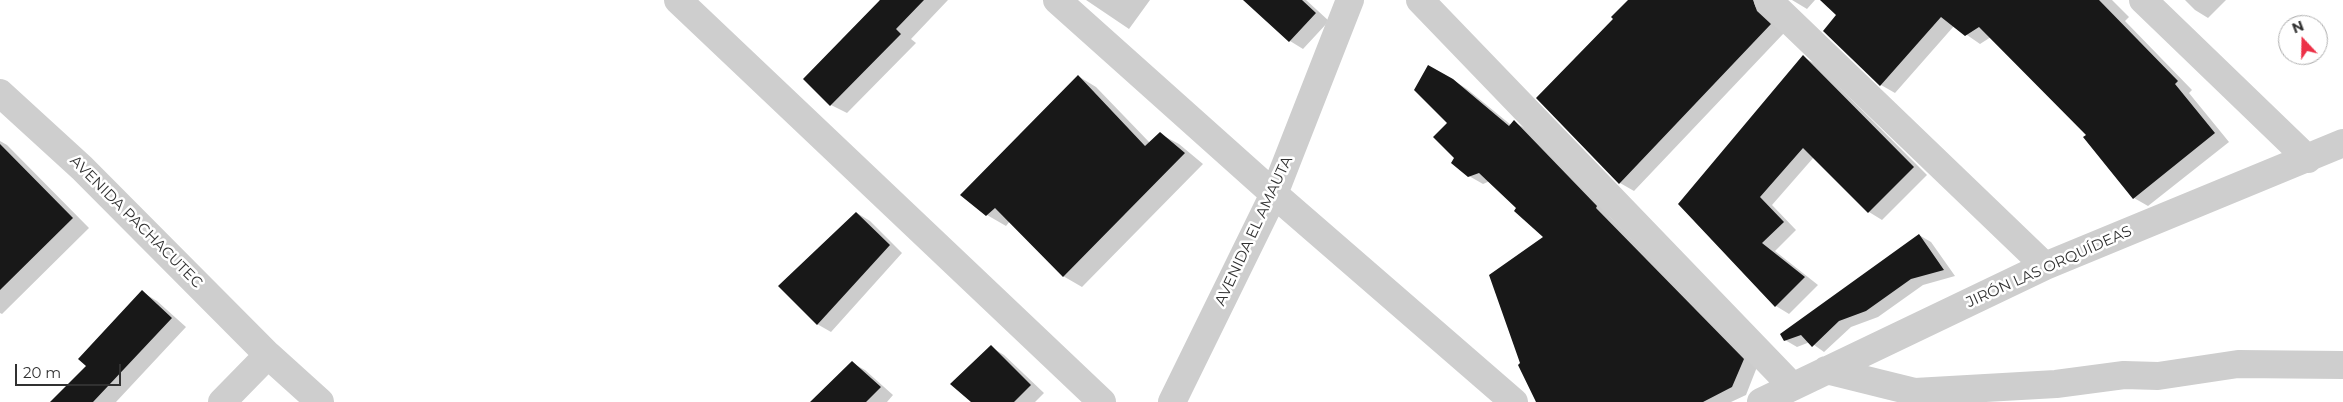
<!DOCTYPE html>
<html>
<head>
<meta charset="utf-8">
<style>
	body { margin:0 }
	#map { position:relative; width:2343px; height:402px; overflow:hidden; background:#fff; font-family:Montserrat,sans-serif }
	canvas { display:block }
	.north { position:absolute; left:2278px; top:15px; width:50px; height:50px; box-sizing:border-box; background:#fff; border:1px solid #adadad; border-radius:50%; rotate:339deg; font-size:14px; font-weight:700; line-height:20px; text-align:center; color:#313131 }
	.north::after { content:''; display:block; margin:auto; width:18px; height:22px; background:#ec3047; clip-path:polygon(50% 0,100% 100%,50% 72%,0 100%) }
	.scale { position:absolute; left:15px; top:364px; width:106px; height:22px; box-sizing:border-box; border:2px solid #313131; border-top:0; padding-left:6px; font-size:15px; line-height:18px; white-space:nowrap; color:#313131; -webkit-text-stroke:4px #fff; paint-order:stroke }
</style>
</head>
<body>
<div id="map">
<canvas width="2343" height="402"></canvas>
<div class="north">N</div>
<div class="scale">20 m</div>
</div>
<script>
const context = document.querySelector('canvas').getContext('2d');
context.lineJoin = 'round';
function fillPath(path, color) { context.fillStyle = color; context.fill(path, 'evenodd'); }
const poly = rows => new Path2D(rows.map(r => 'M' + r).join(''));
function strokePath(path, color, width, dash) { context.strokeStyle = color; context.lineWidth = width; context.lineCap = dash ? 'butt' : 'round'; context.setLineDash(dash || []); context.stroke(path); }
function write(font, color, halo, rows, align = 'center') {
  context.font = font + ' Montserrat,sans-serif'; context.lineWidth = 5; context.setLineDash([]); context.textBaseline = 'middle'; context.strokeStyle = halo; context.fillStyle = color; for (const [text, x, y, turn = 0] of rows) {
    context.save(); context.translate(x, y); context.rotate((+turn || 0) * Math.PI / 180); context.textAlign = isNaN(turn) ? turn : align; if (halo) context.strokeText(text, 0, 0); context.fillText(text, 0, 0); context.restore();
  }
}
const shadow = poly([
	[879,0,948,0,911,39,916,43,847,113,831,105,880,1],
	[1086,0,1150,0,1129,29],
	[1248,0,1306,0,1329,21,1303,49,1290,41,1247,2],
	[1631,0,1769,0,1784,33,1634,191,1620,183,1538,98],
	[1792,0,1815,0,1807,9],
	[1822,0,2112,0,2129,17,2125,21,2192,90,2189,93,2229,142,2148,206,2134,198,2088,135,1991,37,1980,44,1954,26,1895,93,1881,85,1838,15],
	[2185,0,2226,0,2208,18,2195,10],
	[1803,57,1816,64,1927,175,1882,220,1869,212,1814,157,1772,205,1796,230,1775,251,1818,285,1789,314,1776,306,1679,204],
	[1078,76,1096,87,1150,143,1160,134,1179,144,1203,164,1082,287,1063,276,1010,221,1006,226,987,215,962,195],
	[1453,80,1467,89,1511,125,1514,122,1528,130,1610,215,1609,216,1757,367,1746,395,1731,402,1537,402,1545,237,1490,181,1483,184,1469,176,1456,158,1448,123],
	[0,141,7,145,89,228,2,314,0,313],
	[857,213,870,221,902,253,831,332,817,324],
	[1919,235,1931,242,1955,276,1923,285,1878,317,1851,327,1824,352,1810,342,1797,347,1785,340],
	[142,292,157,301,186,327,116,402,52,402,88,366],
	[991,347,1004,355,1044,393,1035,402,972,402],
	[852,363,865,370,893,395,887,402,812,402]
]);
const building = poly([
	[880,0,924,0,896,29,901,34,830,106,803,79],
	[1243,0,1302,0,1316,13,1289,42],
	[1628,0,1753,0,1757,11,1771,24,1619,184,1536,98,1613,19,1611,17],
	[1820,0,2099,0,2178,81,2175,84,2215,133,2133,199,2083,137,2086,135,1979,27,1965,36,1941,17,1880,86,1823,31,1836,15],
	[1803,55,1914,167,1868,213,1803,148,1760,197,1784,222,1762,243,1805,277,1775,307,1678,204],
	[1428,65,1453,79,1509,126,1514,120,1597,206,1596,208,1744,359,1732,387,1703,402,1536,402,1518,365,1520,363,1489,275,1543,237,1514,211,1516,208,1479,173,1468,177,1451,163,1454,158,1433,137,1447,123,1414,90],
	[1078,75,1145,146,1160,132,1185,153,1063,277,995,208,986,216,960,195],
	[0,144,73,218,0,290],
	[856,212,890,245,817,325,778,286],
	[1919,234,1944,270,1911,279,1866,311,1839,321,1812,347,1801,335,1784,341,1780,334],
	[142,290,172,318,93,402,50,402,86,366,78,359],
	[991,345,1031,385,1014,402,971,402,950,384],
	[852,361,881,387,866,402,810,402]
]);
const minor = poly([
	[678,0,1102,402],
	[1057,0,1274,194,1514,402],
	[1420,0,1792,386],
	[1768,0,2045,266],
	[2143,0,2308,159],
	[0,93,82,168,268,355,320,402],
	[1826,370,1915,392,2056,384,2124,375,2158,376,2238,364,2343,365],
	[222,402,268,355],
	[1172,402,1274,194,1350,0],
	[1761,402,2045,266,2343,143]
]);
const streetNames = [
	["AVENIDA PACHACUTEC",136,222,45],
	["AVENIDA EL AMAUTA",1254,231,-65],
	["JIRÓN LAS ORQUÍDEAS",2049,267,-24]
];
fillPath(shadow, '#0003');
fillPath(building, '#181818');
strokePath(minor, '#cecece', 28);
write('15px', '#313131', '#fff', streetNames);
</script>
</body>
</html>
